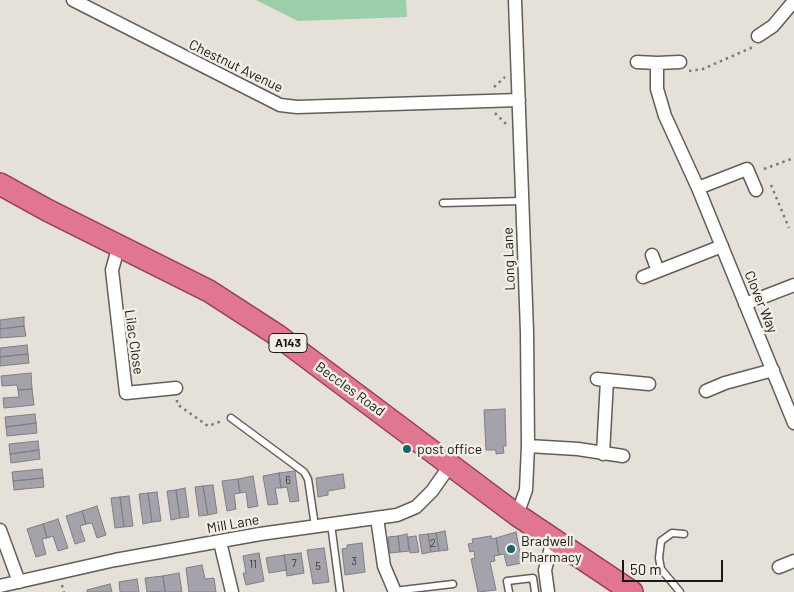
<!DOCTYPE html>
<html>
<head>
<meta charset="utf-8">
<style>
	body { margin:0 }
	#map { position:relative; width:794px; height:592px; overflow:hidden; background:#e5e0d8; font-family:Barlow,sans-serif }
	canvas { display:block }
	.scale { position:absolute; left:622px; top:560px; width:101px; height:22px; box-sizing:border-box; border:2px solid #1a1815; border-top:0; padding-left:6px; font-size:15px; line-height:18px; white-space:nowrap; color:#1a1815; -webkit-text-stroke:4px #f2ede5; paint-order:stroke }
</style>
</head>
<body>
<div id="map">
<canvas width="794" height="592"></canvas>
<div class="scale">50 m</div>
</div>
<script>
const context = document.querySelector('canvas').getContext('2d');
context.lineJoin = 'round';
function fillPath(path, color) { context.fillStyle = color; context.fill(path, 'evenodd'); }
const poly = rows => new Path2D(rows.map(r => 'M' + r).join(''));
function strokePath(path, color, width, dash) { context.strokeStyle = color; context.lineWidth = width; context.lineCap = dash ? 'butt' : 'round'; context.setLineDash(dash || []); context.stroke(path); }
function write(font, color, halo, rows, align = 'center') {
  context.font = font + ' Barlow,sans-serif'; context.lineWidth = 5; context.setLineDash([]); context.textBaseline = 'middle'; context.strokeStyle = halo; context.fillStyle = color; for (const [text, x, y, turn = 0] of rows) {
    context.save(); context.translate(x, y); context.rotate((+turn || 0) * Math.PI / 180); context.textAlign = isNaN(turn) ? turn : align; if (halo) context.strokeText(text, 0, 0); context.fillText(text, 0, 0); context.restore();
  }
}
const green = poly([
	[256,0,406,0,407,17,298,21]
]);
const building = poly([
	[24,317,24,326,0,329,0,320,24,317],
	[24,326,26,336,0,338,0,329,24,326],
	[27,345,28,354,0,357,0,348,27,345],
	[28,354,29,363,0,366,0,357,28,354],
	[31,373,32,389,18,390,17,385,2,386,1,376,31,373],
	[32,389,34,405,4,408,3,398,19,397,18,390,32,389],
	[505,409,506,446,503,446,504,453,496,454,496,450,486,450,484,410,505,409],
	[35,414,36,423,6,427,5,417,35,414],
	[36,423,37,433,7,436,6,427,36,423],
	[38,441,39,450,10,454,9,444,38,441],
	[39,450,40,459,11,463,10,454,39,450],
	[42,469,43,478,13,481,12,472,42,469],
	[295,471,299,501,290,502,287,487,281,488,279,473,295,471],
	[279,473,281,488,275,488,278,504,268,505,263,476,279,473],
	[343,474,345,488,328,491,328,495,318,497,316,478,343,474],
	[253,476,258,506,248,508,246,492,240,493,238,479,253,476],
	[43,478,44,487,14,490,13,481,43,478],
	[238,479,240,493,234,494,236,509,227,511,222,481,238,479],
	[213,485,217,513,208,515,203,486,213,485],
	[203,486,208,515,199,516,195,487,203,486],
	[185,488,189,517,180,518,176,490,185,488],
	[176,490,180,518,171,520,167,491,176,490],
	[157,492,161,521,152,522,148,493,157,492],
	[148,493,152,522,143,524,139,494,148,493],
	[129,496,133,526,124,527,120,497,129,496],
	[120,497,124,527,115,528,111,498,120,497],
	[97,506,106,535,97,538,92,523,86,524,82,511,97,506],
	[82,511,86,524,80,526,85,541,75,544,66,516,82,511],
	[58,519,68,548,58,551,53,536,47,538,43,524,58,519],
	[43,524,47,538,42,539,46,554,36,557,27,529,43,524],
	[445,531,448,550,439,551,436,533,445,531],
	[516,532,522,563,507,566,504,554,499,555,496,538,516,532],
	[436,533,439,551,431,552,428,534,436,533],
	[407,534,409,551,400,552,398,536,407,534],
	[428,534,431,552,422,554,419,535,428,534],
	[398,536,400,552,390,553,388,537,398,536],
	[416,536,419,552,410,553,408,537,416,536],
	[491,536,492,539,496,538,499,555,494,556,495,561,490,562,496,590,478,592,471,559,475,558,474,551,470,552,468,544,473,543,472,539,491,536],
	[362,543,365,572,345,575,342,549,347,548,347,545,362,543],
	[324,548,329,582,313,584,307,550,324,548],
	[259,553,264,581,246,585,243,573,246,573,243,556,259,553],
	[301,553,304,573,287,576,284,555,301,553],
	[284,555,287,570,269,573,266,558,284,555],
	[202,565,205,579,214,578,216,592,189,592,186,568,202,565],
	[179,573,182,592,165,592,163,576,179,573],
	[163,576,165,591,147,592,145,578,163,576],
	[137,579,139,592,120,592,119,582,137,579],
	[110,584,112,592,87,592,87,590,110,584]
]);
const path = poly([
	[689,71,703,69,753,47],
	[494,87,505,77],
	[495,113,507,125],
	[764,169,794,158],
	[771,185,789,228],
	[177,400,177,404,208,426,222,421],
	[62,585,64,592]
]);
const service = poly([
	[443,203,521,201],
	[231,418,304,472,308,479,315,526],
	[331,524,340,592],
	[394,591,453,584],
	[509,592,507,581,533,578,535,592],
	[680,592,661,569,659,558,661,541,672,533,684,534]
]);
const minor = poly([
	[73,0,280,105,297,107,519,100],
	[515,0,527,332,528,446,526,490,517,515],
	[758,36,773,26,794,1],
	[637,62,657,63,657,89,665,116,698,188,794,423],
	[657,63,680,62],
	[698,188,747,169,756,190],
	[119,245,112,270,126,393,176,388],
	[652,255,658,271],
	[643,277,722,246],
	[745,304,794,285],
	[597,379,649,384],
	[706,391,725,383,773,370],
	[528,446,578,449,623,456],
	[603,454,607,380],
	[377,518,384,566,395,592],
	[0,530,19,582],
	[220,542,232,592],
	[779,567,794,561],
	[0,586,115,560,260,534,397,515,416,507,432,491,451,464],
	[548,592,545,570,553,540]
]);
const trunk = poly([
	[0,184,47,210,209,291,277,335,517,515,632,592]
]);
const markers = [
	[407,449,5,"#18666b"],
	[511,549,5,"#18666b"]
];
const numberNames = [
	["6",288,480],
	["2",433,543],
	["3",354,561],
	["7",294,563],
	["11",253,564],
	["5",318,566]
];
const shields = [
	[288,343,38]
];
const shieldNames = [
	["A143",288,343]
];
const streetNames = [
	["Chestnut Avenue",236,66,26],
	["Long Lane",509,259,-92],
	["Clover Way",761,302,68],
	["Lilac Close",134,342,82],
	["Beccles Road",350,389,36],
	["Mill Lane",233,524,-10]
];
const poiNames = [
	["post office",417,449],
	["Bradwell",521,541],
	["Pharmacy",521,557]
];
fillPath(green, '#9bceab');
fillPath(building, '#a4a3ab');
strokePath(building, '#7f7e85', 1);
strokePath(service, '#625e58', 9);
strokePath(minor, '#625e58', 15);
strokePath(trunk, '#963e53', 24);
strokePath(path, '#7d7974', 2.5, [2.5, 4]);
strokePath(service, '#fff', 6);
strokePath(minor, '#fff', 12);
strokePath(trunk, '#e07690', 21);
for (const [x, y, r, color] of markers) { const dot = new Path2D(); dot.arc(x, y, r, 0, 2 * Math.PI); context.fillStyle = color; context.fill(dot); strokePath(dot, '#f2ede5', 2); }
write('11px', '#3c3b3a', null, numberNames);
for (const [x, y, w] of shields) { const box = new Path2D(); box.roundRect(x - w / 2, y - 9.5, w, 19, 4); context.fillStyle = '#f2ede5'; context.fill(box); strokePath(box, '#1a1815', 1); }
write('bold 12px', '#1a1815', null, shieldNames);
write('14px', '#1a1815', '#f2ede5', streetNames);
write('14px', '#1a1815', '#f2ede5', poiNames, 'left');
</script>
</body>
</html>
